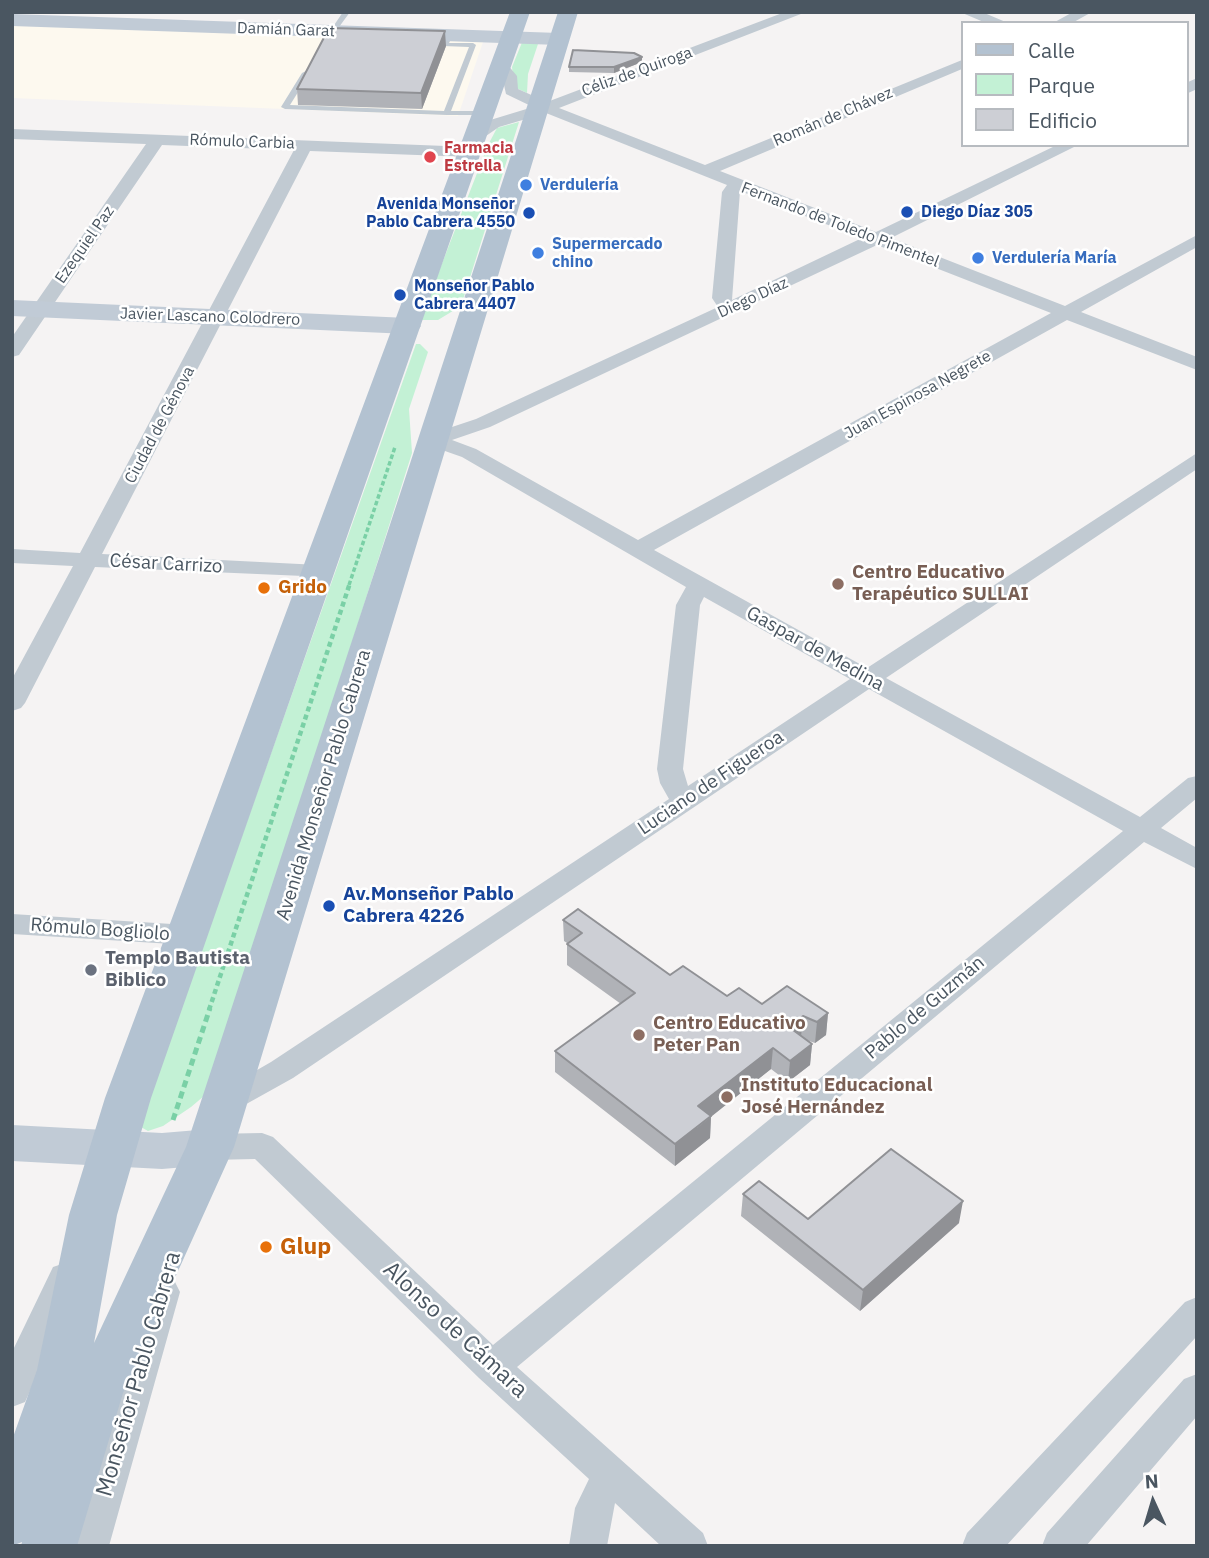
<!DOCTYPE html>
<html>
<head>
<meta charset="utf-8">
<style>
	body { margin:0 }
	#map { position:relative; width:1209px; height:1558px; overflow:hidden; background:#f5f3f3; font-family:"IBM Plex Sans",sans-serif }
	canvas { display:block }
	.frame { position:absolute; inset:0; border:14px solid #4a5661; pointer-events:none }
	.legend { position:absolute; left:961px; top:21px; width:228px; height:126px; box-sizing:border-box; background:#fff; border:2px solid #b7bbc0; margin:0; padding:9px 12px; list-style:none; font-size:21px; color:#4a5661 }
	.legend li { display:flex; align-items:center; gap:14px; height:35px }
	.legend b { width:35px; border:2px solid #b7bbc0 }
	.north { position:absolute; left:1118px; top:1467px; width:70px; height:70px; -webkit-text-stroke:5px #fff; paint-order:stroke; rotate:356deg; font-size:19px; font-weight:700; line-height:28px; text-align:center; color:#4a5661 }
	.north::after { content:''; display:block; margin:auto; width:24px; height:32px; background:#4a5661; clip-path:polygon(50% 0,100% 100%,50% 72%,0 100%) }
</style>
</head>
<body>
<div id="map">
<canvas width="1209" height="1558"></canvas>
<div class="frame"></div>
<ul class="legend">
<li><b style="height:9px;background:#b3c2d1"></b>Calle</li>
<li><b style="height:19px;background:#c3f1d5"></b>Parque</li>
<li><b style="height:19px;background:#cdcfd5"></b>Edificio</li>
</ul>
<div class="north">N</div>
</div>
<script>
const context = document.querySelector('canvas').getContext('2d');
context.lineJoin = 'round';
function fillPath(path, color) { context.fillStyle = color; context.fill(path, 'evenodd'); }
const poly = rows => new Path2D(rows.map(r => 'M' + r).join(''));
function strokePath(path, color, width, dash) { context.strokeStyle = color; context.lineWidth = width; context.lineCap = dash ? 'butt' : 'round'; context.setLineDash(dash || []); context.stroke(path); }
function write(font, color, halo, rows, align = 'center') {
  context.font = font + ' "IBM Plex Sans",sans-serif'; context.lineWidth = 5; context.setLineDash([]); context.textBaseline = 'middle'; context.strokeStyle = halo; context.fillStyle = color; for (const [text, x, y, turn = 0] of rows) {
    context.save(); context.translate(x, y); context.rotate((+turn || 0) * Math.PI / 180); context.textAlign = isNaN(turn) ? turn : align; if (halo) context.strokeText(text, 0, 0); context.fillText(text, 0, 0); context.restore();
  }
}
const commercial = poly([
	[12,25,483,42,458,116,12,98]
]);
const green = poly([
	[523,40,538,44,528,74,527,93,514,87,512,67],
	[519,122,461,306,438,320,420,320,488,145,497,128],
	[416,344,420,344,428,352,409,409,412,453,214,1078,204,1096,191,1107,163,1126,148,1131,139,1126]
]);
const pathFar2 = poly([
	[349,585,395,447]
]);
const pathFar1 = poly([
	[209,1010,350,583]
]);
const path = poly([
	[173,1120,210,1008]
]);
const lane = poly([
	[343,12,350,12,331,38,327,38,326,37,343,12],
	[450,33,453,35,449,43,473,43,476,45,451,111,486,111,490,113,489,115,447,115,285,109,281,107,302,73,306,71,310,73,290,105,444,111,469,47,443,46,447,35,450,33]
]);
const street = poly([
	[785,12,806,12,559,108,705,165,962,60,962,69,720,171,876,232,1057,145,1078,145,891,238,1065,306,1197,235,1197,247,1081,312,1197,357,1197,370,1067,320,654,550,867,668,1197,453,1197,469,886,678,1140,817,1188,778,1197,776,1197,798,1161,828,1197,848,1197,869,1144,842,517,1367,703,1533,708,1546,661,1546,615,1503,607,1546,569,1546,575,1508,589,1479,479,1378,255,1159,210,1160,199,1156,194,1147,199,1138,210,1134,262,1133,273,1137,493,1345,1123,831,869,689,293,1078,223,1117,212,1114,207,1105,212,1096,271,1062,669,799,660,783,657,769,676,605,686,587,462,457,425,444,422,440,425,436,476,419,718,307,712,298,722,192,727,185,546,113,499,127,483,138,471,138,471,132,487,121,533,107,506,94,502,76,495,67,497,64,507,64,517,76,518,89,547,102,785,12],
	[740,191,862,238,732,300,740,191],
	[877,245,1051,313,638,540,476,449,452,440,490,427,877,245],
	[704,597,850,679,688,786,683,769,700,605,704,597],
	[960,12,982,12,1008,23,986,23,960,12],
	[1073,12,1092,12,1072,23,1053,23,1073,12],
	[1197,78,1197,89,1186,94,1186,83,1197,78],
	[12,129,471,147,479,152,471,157,310,151,102,554,319,565,327,567,330,572,327,577,95,567,25,703,21,708,12,711,12,679,73,566,12,563,12,549,80,553,294,150,162,145,19,355,12,357,12,337,146,144,12,139,12,129],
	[12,914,188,925,198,928,202,935,198,942,188,945,12,934,12,914],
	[65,1263,77,1267,82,1277,25,1402,12,1407,12,1352,53,1267,65,1263],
	[163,1278,175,1282,180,1292,109,1546,71,1546,146,1292,151,1282,163,1278],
	[1197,1297,1197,1336,1006,1546,962,1546,967,1533,1185,1302,1197,1297],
	[1197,1374,1197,1416,1086,1546,1042,1546,1047,1533,1184,1379,1197,1374]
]);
const secondary = poly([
	[12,14,559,33,569,39,559,45,12,26,12,14],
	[12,300,408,318,417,320,421,326,417,332,408,334,12,316,12,300],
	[12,1125,162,1133,210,1129,226,1135,232,1147,226,1159,210,1165,162,1169,12,1161,12,1125]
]);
const primary = poly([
	[510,12,530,12,151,1098,117,1215,94,1343,186,1147,558,12,578,12,234,1147,123,1393,77,1546,21,1546,22,1542,12,1546,12,1440,37,1370,69,1215,105,1098,510,12]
]);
const wall = poly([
	[446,46,422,109,298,105,297,89],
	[642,62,614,73,569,72,569,67],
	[563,920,670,975,727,996,762,1004,828,1013,826,1035,815,1043,806,1040,812,1044,810,1065,788,1082,771,1069,711,1116,710,1138,675,1166,555,1072,555,1051,621,1004,567,965,567,943,564,941],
	[743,1194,808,1219,959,1223,860,1311,741,1216]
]);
const shadedWall = poly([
	[445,31,446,46,422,109,421,93],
	[642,57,642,62,614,73,614,67],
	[828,1013,826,1035,815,1043,817,1022],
	[803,1016,801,1037,789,1027],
	[812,1044,810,1065,788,1082,790,1061],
	[773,1048,771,1069,697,1128,698,1106],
	[711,1116,710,1138,675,1166,675,1144],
	[963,1201,959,1223,860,1311,863,1290]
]);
const building = poly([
	[329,28,445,31,421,93,297,89,329,28],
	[573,50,634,53,642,57,614,67,569,67,573,50],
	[578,909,670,975,683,966,727,996,739,988,762,1004,787,986,828,1013,817,1022,803,1016,789,1027,812,1044,790,1061,773,1048,698,1106,711,1116,675,1144,555,1051,635,993,567,944,582,933,563,920,578,909],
	[891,1149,963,1201,863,1290,743,1194,759,1181,808,1219,891,1149]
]);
const markers = [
	[430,157,7,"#e0444e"],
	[526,185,7,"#3f7fe0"],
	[907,212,7,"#1a4fb4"],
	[529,213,7,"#1a4fb4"],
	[538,253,7,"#3f7fe0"],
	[978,258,7,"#3f7fe0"],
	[400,295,7,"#1a4fb4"],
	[838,584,7,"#8d6e63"],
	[264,588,7,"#e8710a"],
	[329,906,7,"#1a4fb4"],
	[91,970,7,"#6b7280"],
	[639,1035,7,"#8d6e63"],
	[727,1097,7,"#8d6e63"],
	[266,1247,7,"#e8710a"]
];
const farStreetnames = [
	["Damián Garat",286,30,2],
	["Céliz de Quiroga",637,72,-20],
	["Román de Chávez",833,117,-23],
	["Rómulo Carbia",242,142,2],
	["Fernando de Toledo Pimentel",840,225,21],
	["Ezequiel Paz",85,245,-55],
	["Diego Díaz",753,298,-25],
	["Javier Lascano Colodrero",210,317,2],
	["Juan Espinosa Negrete",918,395,-29],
	["Ciudad de Génova",160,425,-62]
];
const farHealthnames = [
	["Farmacia",444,148],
	["Estrella",444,166]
];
const farShopnames = [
	["Verdulería",540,185],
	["Supermercado",552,244],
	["chino",552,262],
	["Verdulería María",992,258]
];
const farTransitnames = [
	["Avenida Monseñor",515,204,"right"],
	["Pablo Cabrera 4550",515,222,"right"],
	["Diego Díaz 305",921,212],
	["Monseñor Pablo",414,286],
	["Cabrera 4407",414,304]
];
const streetNames = [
	["César Carrizo",166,564,3],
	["Gaspar de Medina",815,649,29],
	["Luciano de Figueroa",711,783,-34],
	["Avenida Monseñor Pablo Cabrera",324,785,-73],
	["Rómulo Bogliolo",100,930,4],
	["Pablo de Guzmán",925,1008,-40]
];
const educationNames = [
	["Centro Educativo",852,573],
	["Terapéutico SULLAI",852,595],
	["Centro Educativo",653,1024],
	["Peter Pan",653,1046],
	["Instituto Educacional",741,1086],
	["José Hernández",741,1108]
];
const foodNames = [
	["Grido",278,588]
];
const transitNames = [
	["Av.Monseñor Pablo",343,895],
	["Cabrera 4226",343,917]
];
const worshipNames = [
	["Templo Bautista",105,959],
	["Biblico",105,981]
];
const nearFoodnames = [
	["Glup",280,1247]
];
const nearStreetnames = [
	["Alonso de Cámara",455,1330,43],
	["Monseñor Pablo Cabrera",139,1374,-74]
];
fillPath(commercial, '#fdf9ef');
fillPath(green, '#c3f1d5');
strokePath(pathFar2, '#7ad0a6', 3.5, [4.5, 2.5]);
strokePath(pathFar1, '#7ad0a6', 4.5, [5, 3.5]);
strokePath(path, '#7ad0a6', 5, [7, 4.5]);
fillPath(lane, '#c1cad2');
fillPath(street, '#c1cad2');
fillPath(secondary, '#c1cbd6');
fillPath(primary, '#b3c2d1');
fillPath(wall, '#b0b2b7');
fillPath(shadedWall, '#909195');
fillPath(building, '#cdcfd5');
strokePath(building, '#909195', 2);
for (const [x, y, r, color] of markers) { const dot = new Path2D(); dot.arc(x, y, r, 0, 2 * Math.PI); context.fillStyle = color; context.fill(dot); strokePath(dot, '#fff', 2.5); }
write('16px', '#4a5661', '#fff', farStreetnames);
write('bold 16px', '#be3a42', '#fff', farHealthnames, 'left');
write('bold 16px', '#366cbe', '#fff', farShopnames, 'left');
write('bold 16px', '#164399', '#fff', farTransitnames, 'left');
write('19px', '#4a5661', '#fff', streetNames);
write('bold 19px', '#785e54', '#fff', educationNames, 'left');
write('bold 19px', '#c56008', '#fff', foodNames, 'left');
write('bold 19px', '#164399', '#fff', transitNames, 'left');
write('bold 19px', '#5b616d', '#fff', worshipNames, 'left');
write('bold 23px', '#c56008', '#fff', nearFoodnames, 'left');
write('23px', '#4a5661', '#fff', nearStreetnames);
</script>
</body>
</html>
